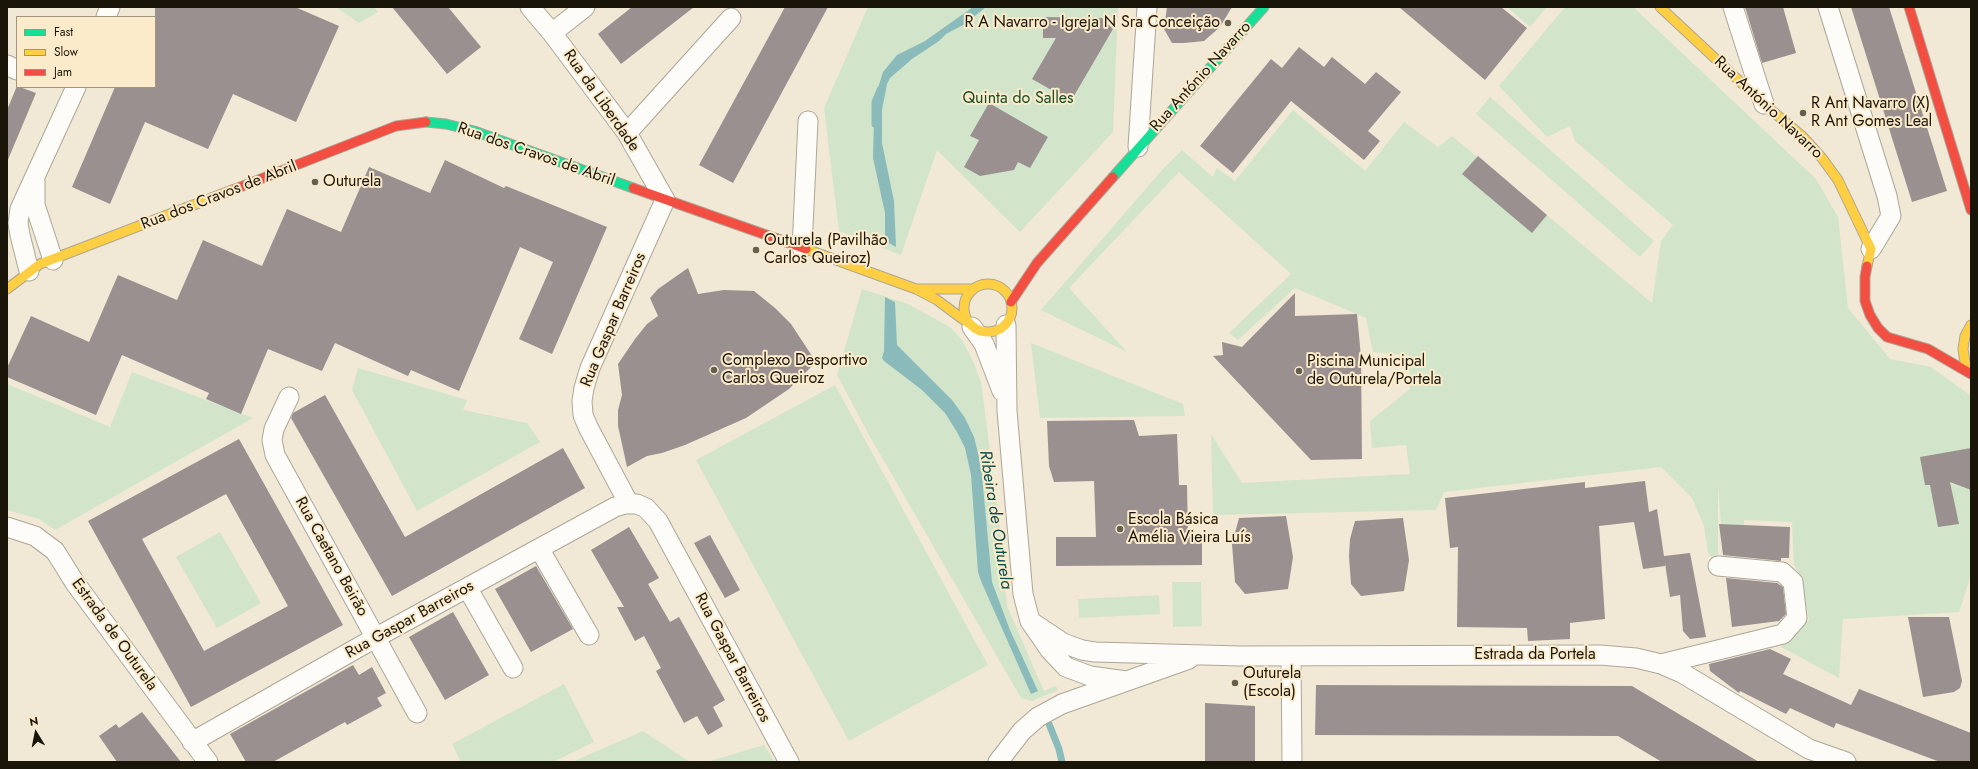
<!DOCTYPE html>
<html>
<head>
<meta charset="utf-8">
<style>
	body { margin:0 }
	#map { position:relative; width:1978px; height:769px; overflow:hidden; background:#f1e8d5; font-family:Jost,sans-serif }
	canvas { display:block }
	.frame { position:absolute; inset:0; border:8px solid #1a1509; pointer-events:none }
	.legend { position:absolute; left:16px; top:16px; width:140px; height:72px; box-sizing:border-box; background:#fcebca; border:1px solid #a2957d; margin:0; padding:5px 7px; list-style:none; font-size:12px; color:#1a1509 }
	.legend li { display:flex; align-items:center; gap:8px; height:20px }
	.legend b { width:20px; border:1px solid #a2957d }
	.north { position:absolute; left:16px; top:713px; width:40px; height:40px; -webkit-text-stroke:3px #fcebca; paint-order:stroke; rotate:350deg; font-size:11px; font-weight:700; line-height:16px; text-align:center; color:#1a1509 }
	.north::after { content:''; display:block; margin:auto; width:14px; height:18px; background:#1a1509; clip-path:polygon(50% 0,100% 100%,50% 72%,0 100%) }
</style>
</head>
<body>
<div id="map">
<canvas width="1978" height="769"></canvas>
<div class="frame"></div>
<ul class="legend">
<li><b style="height:5px;background:#16e098"></b>Fast</li>
<li><b style="height:5px;background:#ffcf43"></b>Slow</li>
<li><b style="height:5px;background:#f24e42"></b>Jam</li>
</ul>
<div class="north">N</div>
</div>
<script>
const context = document.querySelector('canvas').getContext('2d');
context.lineJoin = 'round';
function fillPath(path, color) { context.fillStyle = color; context.fill(path, 'evenodd'); }
const poly = rows => new Path2D(rows.map(r => 'M' + r).join(''));
function strokePath(path, color, width, dash) { context.strokeStyle = color; context.lineWidth = width; context.lineCap = dash ? 'butt' : 'round'; context.setLineDash(dash || []); context.stroke(path); }
function write(font, color, halo, rows, align = 'center') {
  context.font = font + ' Jost,sans-serif'; context.lineWidth = 4; context.setLineDash([]); context.textBaseline = 'middle'; context.strokeStyle = halo; context.fillStyle = color; for (const [text, x, y, turn = 0] of rows) {
    context.save(); context.translate(x, y); context.rotate((+turn || 0) * Math.PI / 180); context.textAlign = isNaN(turn) ? turn : align; if (halo) context.strokeText(text, 0, 0); context.fillText(text, 0, 0); context.restore();
  }
}
const green = poly([
	[336,7,374,7,378,12,359,23],
	[868,7,1118,7,1113,132,1020,232,937,150,901,255,839,231,824,108],
	[1507,7,1547,7,1530,27],
	[1565,7,1633,7,1816,179,1838,217,1848,308,1890,359,1931,367,1971,396,1971,575,1959,612,1843,619,1839,678,1781,647,1809,620,1801,579,1794,564,1792,522,1744,520,1744,560,1724,561,1718,486,1718,566,1708,553,1704,526,1692,498,1661,467,1444,492,1436,510,1213,515,1211,434,1242,483,1410,474,1406,445,1372,448,1370,421,1410,389,1409,355,1373,352,1366,318,1295,288,1238,340,1229,333,1291,274,1179,172,1069,288,1127,352,1041,310,1162,170,1182,150,1213,177,1217,168,1235,181,1293,110,1365,171,1404,122,1438,147,1452,136,1652,303,1661,241,1673,225,1575,141,1570,126,1547,137,1499,86],
	[1490,97,1654,241,1640,257,1476,114],
	[862,289,908,304,950,327,962,340,972,359,981,382,1000,527,1007,606,1044,691,1056,686,1058,690,1032,701,1021,698,869,435,837,375],
	[1031,343,1183,404,1185,416,1040,418],
	[358,368,467,400,463,410,527,423,540,442,417,511,352,390],
	[132,372,253,418,55,530,39,519,7,510,7,384,110,427],
	[835,385,988,665,849,741,696,460],
	[220,532,261,603,217,628,176,557],
	[1172,582,1201,582,1202,626,1173,627],
	[1159,595,1160,614,1079,618,1078,599],
	[564,684,594,742,553,762,461,762,452,744],
	[643,731,690,762,572,762],
	[764,745,775,762,707,762]
]);
const water = poly([
	[973,7,986,7,965,24,946,34,939,41,912,59,890,78,887,84,882,110,882,143,894,201,896,247,885,241,885,213,873,158,874,118,878,88,883,72,897,55,925,41],
	[885,297,895,302,897,345,952,400,965,418,974,437,981,465,992,582,1010,630,1038,691,1031,694,981,581,978,572,971,475,965,448,957,432,945,413,922,390,884,361,882,358,884,351]
]);
const stream = poly([
	[875,124,875,102,880,90],
	[1049,724,1059,749,1062,762]
]);
const building = poly([
	[155,7,295,7,339,26,296,122,233,94,208,149,145,122,110,204,72,187,115,87,155,87],
	[392,7,448,7,481,47,447,74],
	[632,7,694,7,621,64,598,34],
	[785,7,828,7,733,183,699,165],
	[1167,7,1232,7,1220,27,1204,41,1184,43,1172,43,1164,29],
	[1399,7,1501,7,1527,28,1485,80],
	[1745,7,1783,7,1796,53,1762,63],
	[1851,7,1889,7,1947,191,1912,202],
	[1043,17,1102,18,1113,29,1071,101,1032,79,1056,38,1043,38],
	[1299,47,1324,67,1332,57,1365,84,1376,72,1401,92,1368,131,1380,141,1364,160,1291,101,1233,173,1200,146,1271,59,1282,68],
	[17,86,36,93,7,162,7,110],
	[989,103,1048,137,1030,168,1018,162,1014,170,980,176,964,167,979,140,970,136],
	[1478,156,1547,215,1532,233,1462,174],
	[445,160,504,188,506,186,607,227,552,354,519,339,553,262,520,247,459,391,411,370,408,376,335,343,322,371,268,349,241,414,206,399,209,393,122,355,96,415,7,377,7,368,31,316,89,342,118,275,177,300,203,240,262,266,287,209,341,232,369,167,430,193],
	[688,268,698,294,724,290,754,291,775,308,791,324,816,362,789,389,746,418,685,445,662,453,647,456,627,467,618,426,618,410,622,395,618,364,635,339,647,324,658,316,650,298,658,289],
	[1295,293,1295,316,1357,314,1361,357,1362,459,1311,460,1213,356,1223,355,1222,342,1242,347],
	[325,395,405,537,563,448,585,488,392,596,291,418,293,413],
	[1134,420,1139,436,1177,434,1179,485,1187,485,1188,536,1202,536,1202,565,1056,566,1056,537,1096,537,1094,481,1054,482,1049,466,1047,421],
	[239,439,343,625,191,707,88,521],
	[226,494,288,606,204,651,142,539],
	[1971,448,1971,490,1950,482,1959,524,1938,527,1930,485,1925,485,1920,457],
	[1645,481,1649,512,1657,509,1664,556,1690,553,1706,637,1690,639,1683,631,1680,595,1670,597,1665,563,1665,566,1643,569,1634,522,1599,526,1605,619,1570,623,1570,639,1528,641,1527,628,1457,627,1458,547,1450,548,1445,498,1585,482,1585,488],
	[1286,516,1293,557,1288,589,1245,594,1235,582,1232,544,1239,518],
	[1403,518,1409,560,1404,591,1361,596,1351,584,1349,556,1350,539,1355,521],
	[1719,524,1790,527,1789,558,1781,558,1781,561,1723,555],
	[629,527,659,578,648,584,670,622,679,617,725,700,713,707,723,726,708,735,697,716,684,723,656,671,661,668,644,636,635,641,617,607,624,607,591,550],
	[710,535,740,590,725,598,694,543],
	[536,566,573,629,531,652,495,589],
	[1726,578,1777,583,1783,587,1786,614,1779,621,1732,627],
	[453,612,489,675,445,700,409,637],
	[1908,617,1949,617,1962,681,1960,688,1954,692,1923,697],
	[1770,649,1791,659,1783,674,1851,705,1859,689,1971,733,1971,762,1940,762,1836,723,1834,728,1790,708,1786,714,1740,691,1739,693,1710,671,1709,664],
	[353,665,359,675,372,667,386,693,377,698,382,706,347,725,345,722,273,762,246,762,230,734],
	[1316,685,1632,686,1759,762,1662,762,1618,736,1315,735],
	[1205,703,1255,706,1255,762,1205,762],
	[142,712,181,762,117,762,99,736,116,724,119,728]
]);
const street = poly([
	[530,7,552,33,627,133,665,200,590,368,584,388,582,401,583,415,588,427,629,504],
	[1733,7,1764,104],
	[1828,7,1887,196,1891,216,1871,249],
	[106,17,110,7],
	[552,33,585,7],
	[7,65,17,70],
	[627,133,731,18],
	[1138,147,1147,7],
	[35,181,35,205,53,260],
	[802,248,808,121],
	[29,271,20,235,18,223,20,209,76,87],
	[1006,325,1007,411,1023,594,1030,621,1050,650,1066,667,1090,676,1126,681],
	[972,327,984,344,1002,391],
	[289,397,274,429,272,440,275,455,417,713],
	[7,527,35,536,55,551,75,583,208,762],
	[540,550,589,635],
	[468,589,513,668],
	[1030,621,1063,643,1082,650,1095,652,1240,656,1600,655,1636,658,1661,664,1682,673,1809,749,1846,762],
	[1291,656,1292,762],
	[1661,664,1783,634,1797,618,1793,582,1782,572,1718,566],
	[192,742,375,638,615,507,625,504,637,504,646,508,658,521,789,762],
	[998,762,1022,731,1038,717,1062,704,1189,659]
]);
const fast = poly([
	[426,122,446,124,474,131,633,188],
	[1113,177,1264,7]
]);
const slow = poly([
	[1660,7,1764,104,1803,137,1822,158,1838,180,1871,249,1867,266],
	[806,249,916,289,937,300,968,323],
	'964 308a24 24 0 1 1 48 0a24 24 0 1 1-48 0Z',
	[7,289,40,264,235,189],
	[917,289,972,289],
	[1971,325,1965,336,1963,349,1965,362,1971,373]
]);
const jam = poly([
	[1909,7,1971,210],
	[633,188,806,249],
	[235,189,396,126,426,122],
	[1867,266,1865,277,1865,301,1870,315,1878,328,1887,337,1928,349,1971,374],
	[1011,302,1037,263,1113,177]
]);
const markers = [
	[1228,23,4,"#655f50"],
	[1803,113,4,"#655f50"],
	[315,182,4,"#655f50"],
	[756,250,4,"#655f50"],
	[714,370,4,"#655f50"],
	[1299,371,4,"#655f50"],
	[1120,529,4,"#655f50"],
	[1235,683,4,"#655f50"]
];
const poiNames = [
	["R A Navarro - Igreja N Sra Conceição",1220,23,"right"],
	["R Ant Navarro (X)",1811,104],
	["R Ant Gomes Leal",1811,122],
	["Outurela",323,182],
	["Outurela (Pavilhão",764,241],
	["Carlos Queiroz)",764,259],
	["Complexo Desportivo",722,361],
	["Carlos Queiroz",722,379],
	["Piscina Municipal",1307,362],
	["de Outurela/Portela",1307,380],
	["Escola Básica",1128,520],
	["Amélia Vieira Luís",1128,538],
	["Outurela",1243,674],
	["(Escola)",1243,692]
];
const streetNames = [
	["Rua António Navarro",1201,77,-48],
	["Rua da Liberdade",601,101,55],
	["Rua António Navarro",1768,108,43],
	["Rua dos Cravos de Abril",536,155,19],
	["Rua dos Cravos de Abril",219,196,-21],
	["Rua Gaspar Barreiros",614,320,-67],
	["Rua Caetano Beirão",331,557,61],
	["Rua Gaspar Barreiros",410,620,-29],
	["Estrada de Outurela",114,635,54],
	["Estrada da Portela",1535,655],
	["Rua Gaspar Barreiros",732,658,62]
];
const parkNames = [
	["Quinta do Salles",1018,99]
];
const waterNames = [
	["Ribeira de Outurela",995,520,81]
];
fillPath(green, '#d2e5cb');
fillPath(water, '#8abbba');
strokePath(stream, '#8abbba', 7);
fillPath(building, '#9a9090');
strokePath(street, '#ada698', 21);
strokePath(fast, '#ada698', 11);
strokePath(slow, '#ada698', 11);
strokePath(jam, '#ada698', 11);
strokePath(street, '#fdfcf9', 19);
strokePath(fast, '#16e098', 9);
strokePath(slow, '#ffcf43', 9);
strokePath(jam, '#f24e42', 9);
for (const [x, y, r, color] of markers) { const dot = new Path2D(); dot.arc(x, y, r, 0, 2 * Math.PI); context.fillStyle = color; context.fill(dot); strokePath(dot, '#fcebca', 1.5); }
write('16px', '#1a1509', '#fcebca', poiNames, 'left');
write('16px', '#1a1509', '#fcebca', streetNames);
write('16px', '#154c28', '#fcebca', parkNames);
write('italic 17px', '#064c51', '#fcebca', waterNames);
</script>
</body>
</html>
